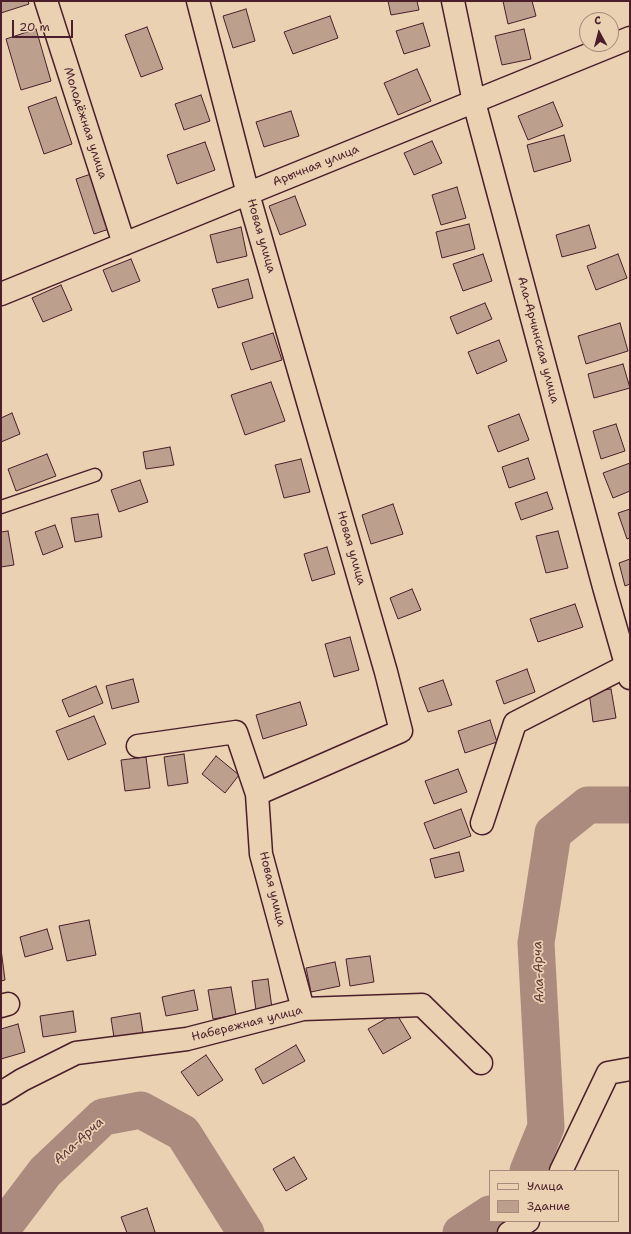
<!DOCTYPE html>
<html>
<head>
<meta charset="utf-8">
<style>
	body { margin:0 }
	#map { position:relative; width:631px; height:1234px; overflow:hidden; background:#e9d1b2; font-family:"Shantell Sans",sans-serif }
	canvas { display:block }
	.frame { position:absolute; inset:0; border:2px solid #4a1f2b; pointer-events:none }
	.legend { position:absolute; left:489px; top:1170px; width:130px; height:52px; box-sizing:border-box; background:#e9d1b2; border:1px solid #a98a7c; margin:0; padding:5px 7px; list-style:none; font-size:12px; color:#4a1f2b }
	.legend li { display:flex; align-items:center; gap:8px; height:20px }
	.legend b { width:20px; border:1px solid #a98a7c }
	.north { position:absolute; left:579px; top:12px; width:40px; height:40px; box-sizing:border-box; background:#e9d1b2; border:1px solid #a98a7c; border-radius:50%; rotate:353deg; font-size:11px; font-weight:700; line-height:16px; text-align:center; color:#4a1f2b }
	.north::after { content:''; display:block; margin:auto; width:14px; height:18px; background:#4a1f2b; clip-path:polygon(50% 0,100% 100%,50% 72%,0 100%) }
	.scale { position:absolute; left:12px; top:20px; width:61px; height:18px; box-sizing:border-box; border:2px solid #4a1f2b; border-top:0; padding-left:5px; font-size:12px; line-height:14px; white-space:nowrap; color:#4a1f2b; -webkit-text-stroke:3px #e9d1b2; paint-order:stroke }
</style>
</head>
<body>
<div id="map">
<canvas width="631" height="1234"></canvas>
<div class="frame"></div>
<ul class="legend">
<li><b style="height:5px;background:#e9d1b2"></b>Улица</li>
<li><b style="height:11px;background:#bc9f8d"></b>Здание</li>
</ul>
<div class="north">С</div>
<div class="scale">20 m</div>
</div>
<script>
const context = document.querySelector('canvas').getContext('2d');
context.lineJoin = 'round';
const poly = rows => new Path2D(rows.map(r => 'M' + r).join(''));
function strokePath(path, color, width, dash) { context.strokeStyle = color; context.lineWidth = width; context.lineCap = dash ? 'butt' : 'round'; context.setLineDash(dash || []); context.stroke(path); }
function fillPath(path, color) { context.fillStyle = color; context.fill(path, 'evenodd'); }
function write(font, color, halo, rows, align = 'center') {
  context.font = font + ' "Shantell Sans",sans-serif'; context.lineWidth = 3.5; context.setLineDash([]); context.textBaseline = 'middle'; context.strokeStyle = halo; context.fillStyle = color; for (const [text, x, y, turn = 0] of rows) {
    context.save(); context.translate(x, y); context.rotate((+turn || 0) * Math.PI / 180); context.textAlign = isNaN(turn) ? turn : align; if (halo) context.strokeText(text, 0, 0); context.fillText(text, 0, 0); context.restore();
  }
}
const river = poly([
	[528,1171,546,1127,536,943,553,833,588,805,630,805],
	[1,1230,45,1172,103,1117,141,1110,183,1133,246,1233],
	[461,1233,490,1214]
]);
const building = poly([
	[1,1,28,1,29,4,1,13,1,1],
	[388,1,417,1,419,10,391,15,388,1],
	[503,1,532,1,536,16,508,24,503,1],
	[246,9,255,41,233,48,223,16,246,9],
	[330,16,338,38,293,54,284,32,330,16],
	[423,23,430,46,404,54,396,31,423,23],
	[147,27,163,69,141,77,125,35,147,27],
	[36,29,51,81,21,90,6,39,36,29],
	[524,29,531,59,502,65,495,36,524,29],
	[417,69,431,101,398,115,384,83,417,69],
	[201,95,210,121,184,130,175,104,201,95],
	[56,97,72,144,44,154,28,107,56,97],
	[553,102,563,126,528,140,518,116,553,102],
	[291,111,299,136,264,147,256,122,291,111],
	[564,135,571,161,534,172,527,145,564,135],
	[432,141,442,163,414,175,404,153,432,141],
	[205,142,215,170,177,184,167,155,205,142],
	[94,173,112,228,94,234,76,179,94,173],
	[457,187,466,218,441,225,432,195,457,187],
	[295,196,306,225,280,235,269,206,295,196],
	[469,224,475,249,442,258,436,232,469,224],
	[589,225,596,248,562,257,556,235,589,225],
	[241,227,247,256,217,263,210,235,241,227],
	[483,254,492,281,463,291,453,264,483,254],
	[618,254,627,278,596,290,587,266,618,254],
	[131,259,140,281,112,292,103,270,131,259],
	[248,279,253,298,218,308,212,289,248,279],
	[61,285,72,310,43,322,32,298,61,285],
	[485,303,492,319,457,334,450,317,485,303],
	[620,323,628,351,586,364,578,336,620,323],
	[273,333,282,360,251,370,242,343,273,333],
	[499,340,507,361,477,374,468,352,499,340],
	[623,364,630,388,594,398,588,374,623,364],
	[271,382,285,421,245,435,231,395,271,382],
	[12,413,20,434,1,442,1,418,12,413],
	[519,414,529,440,498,452,488,426,519,414],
	[616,424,625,451,601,459,593,431,616,424],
	[170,447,174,465,146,469,143,452,170,447],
	[47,454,56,476,16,491,8,469,47,454],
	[528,458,535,479,509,488,502,467,528,458],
	[301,459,310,492,284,498,275,465,301,459],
	[630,463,630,491,613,498,603,473,630,463],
	[140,480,148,502,119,512,111,490,140,480],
	[547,492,553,509,521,520,515,503,547,492],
	[393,504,403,534,371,544,362,515,393,504],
	[630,509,630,538,627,539,618,513,630,509],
	[98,514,102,537,75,542,71,518,98,514],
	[55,525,63,547,43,555,35,532,55,525],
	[8,531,14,565,1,567,1,532,8,531],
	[558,531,568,568,546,573,536,536,558,531],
	[327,547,335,574,312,581,304,554,327,547],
	[630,559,630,584,625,586,619,563,630,559],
	[412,589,421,610,398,619,390,598,412,589],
	[575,604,583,627,538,642,530,619,575,604],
	[350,637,359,670,334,677,325,644,350,637],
	[527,669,535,692,504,704,496,681,527,669],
	[133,679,139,702,112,709,106,686,133,679],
	[443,680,452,705,428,712,419,688,443,680],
	[96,686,103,703,69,717,62,700,96,686],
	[611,689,616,718,593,722,589,692,611,689],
	[300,702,307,725,263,739,256,715,300,702],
	[94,716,106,744,68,760,56,731,94,716],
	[490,720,497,742,465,753,458,731,490,720],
	[184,754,188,783,168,786,164,757,184,754],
	[216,756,239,775,225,793,202,774,216,756],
	[146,757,150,788,125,791,121,760,146,757],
	[458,769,467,792,434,804,425,781,458,769],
	[461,809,471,836,434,849,424,823,461,809],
	[459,852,464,871,435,878,430,859,459,852],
	[89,920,96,955,67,961,59,926,89,920],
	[47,929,53,949,25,957,20,937,47,929],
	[1,949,5,980,1,981,1,949],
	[370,956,374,982,350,986,346,959,370,956],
	[335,962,340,986,311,992,306,968,335,962],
	[268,979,272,1008,256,1010,252,981,268,979],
	[231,987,236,1015,213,1019,208,990,231,987],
	[194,990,198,1010,166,1016,162,997,194,990],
	[73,1011,76,1032,43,1037,40,1016,73,1011],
	[140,1013,144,1039,115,1044,111,1018,140,1013],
	[396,1013,411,1038,383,1054,368,1029,396,1013],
	[18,1024,25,1052,1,1059,1,1029,18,1024],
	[296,1045,305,1061,263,1084,255,1069,296,1045],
	[206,1055,223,1080,198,1096,181,1072,206,1055],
	[294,1157,307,1179,286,1191,273,1169,294,1157],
	[147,1208,155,1232,151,1233,127,1233,121,1217,147,1208]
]);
const service = poly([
	[1,507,95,475]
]);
const minor = poly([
	[46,1,124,244],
	[198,1,248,194,386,672,401,731,257,794,261,854,303,1009],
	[453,1,474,102,604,587,630,678],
	[1,294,630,38],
	[138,746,236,732,257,794],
	[482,823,515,723,630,664],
	[1,1006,8,1004],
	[1,1093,22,1080,76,1053,187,1039,303,1009,422,1005,481,1063],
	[561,1171,608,1073,630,1069],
	[509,1233,528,1221]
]);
const streetNames = [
	["Молодёжная улица",85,123,72],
	["Арычная улица",316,166,-22],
	["Новая улица",261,236,74],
	["Ала-Арчинская улица",538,340,75],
	["Новая улица",351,548,74],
	["Новая улица",272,889,76],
	["Набережная улица",247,1024,-14]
];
const waterNames = [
	["Ала-Арча",539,972,-92],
	["Ала-Арча",79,1141,-42]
];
strokePath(river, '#aa8b7d', 37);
fillPath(building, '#bc9f8d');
strokePath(building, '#4a1f2b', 1);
strokePath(service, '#4a1f2b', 15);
strokePath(minor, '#4a1f2b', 25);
strokePath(service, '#e9d1b2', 12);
strokePath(minor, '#e9d1b2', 22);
write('12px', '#4a1f2b', '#e9d1b2', streetNames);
write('italic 13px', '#5d353b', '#e9d1b2', waterNames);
</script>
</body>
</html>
